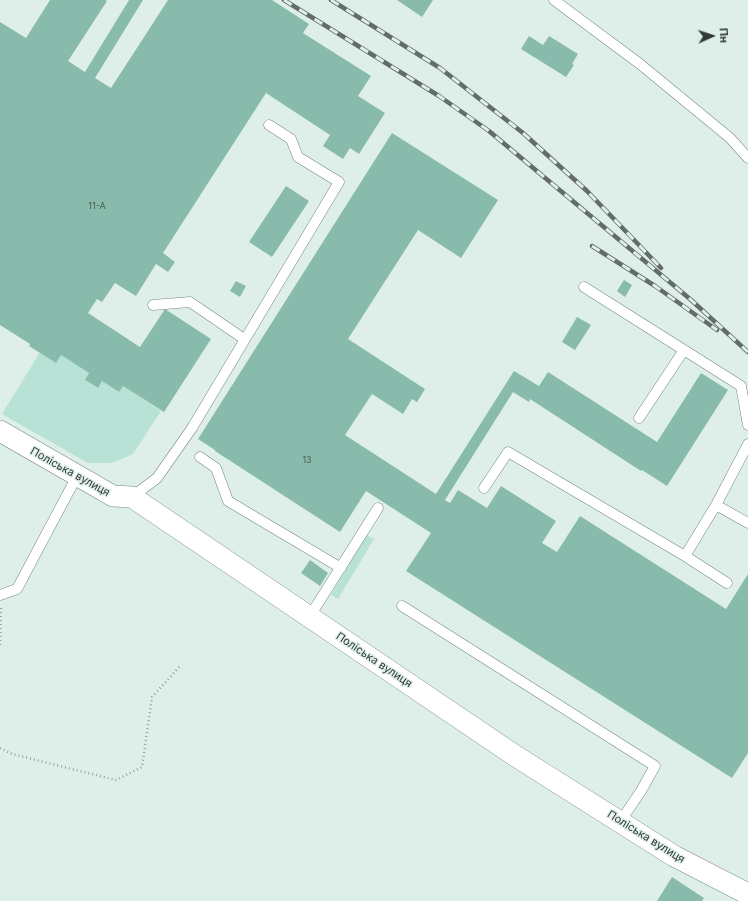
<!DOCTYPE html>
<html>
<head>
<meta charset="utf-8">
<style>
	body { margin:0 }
	#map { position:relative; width:748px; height:901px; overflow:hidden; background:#deefea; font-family:Inter,sans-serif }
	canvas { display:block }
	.north { position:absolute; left:692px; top:16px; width:40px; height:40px; -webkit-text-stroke:3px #deefea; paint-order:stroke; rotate:87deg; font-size:11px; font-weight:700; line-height:16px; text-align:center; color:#333937 }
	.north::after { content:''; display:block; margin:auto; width:14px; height:18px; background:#333937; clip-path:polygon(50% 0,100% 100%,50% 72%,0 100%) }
</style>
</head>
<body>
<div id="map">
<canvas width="748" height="901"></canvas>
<div class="north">Пн</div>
</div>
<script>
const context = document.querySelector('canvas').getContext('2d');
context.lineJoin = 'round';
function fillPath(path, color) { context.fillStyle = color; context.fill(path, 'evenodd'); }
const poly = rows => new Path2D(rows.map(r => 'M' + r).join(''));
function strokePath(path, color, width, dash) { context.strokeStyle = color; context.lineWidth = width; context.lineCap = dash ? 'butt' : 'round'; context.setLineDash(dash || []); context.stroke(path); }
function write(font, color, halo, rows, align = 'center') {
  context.font = font + ' Inter,sans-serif'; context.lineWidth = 3; context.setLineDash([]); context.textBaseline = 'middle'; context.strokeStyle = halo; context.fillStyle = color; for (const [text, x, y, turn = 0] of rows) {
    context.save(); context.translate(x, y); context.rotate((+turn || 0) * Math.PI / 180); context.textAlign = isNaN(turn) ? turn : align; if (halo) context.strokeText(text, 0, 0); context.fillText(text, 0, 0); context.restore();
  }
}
const green = poly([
	[40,352,61,355,89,373,85,380,97,388,102,381,119,392,123,386,161,411,133,454,112,463,88,463,2,414],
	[366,535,374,539,338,599,331,595]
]);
const building = poly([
	[50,0,105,0,107,1,68,61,85,72,129,0,143,0,95,78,111,88,168,0,272,0,309,24,303,33,371,76,358,96,385,113,359,154,350,148,343,159,323,146,330,135,266,93,163,253,175,262,168,272,156,264,136,296,115,283,102,302,97,299,88,313,140,347,165,309,211,339,164,412,123,386,119,392,102,381,98,388,85,380,89,373,61,355,56,363,29,346,30,344,0,325,0,22,26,38],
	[397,0,433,0,422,17],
	[529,36,543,45,549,36,578,54,572,64,574,65,566,77,521,49],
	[392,133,498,200,461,258,418,230,348,339,425,389,417,402,412,399,403,414,372,394,345,435,436,494,514,371,539,386,548,372,657,442,701,373,728,390,667,486,642,470,641,471,530,399,529,402,513,392,445,500,450,503,458,490,487,508,501,486,556,521,542,543,557,552,580,516,726,609,748,574,748,753,732,778,406,571,431,533,366,491,340,532,215,451,215,450,198,439],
	[286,186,309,201,272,257,249,242],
	[624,280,632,285,625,297,617,291],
	[236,281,246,286,240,297,230,291],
	[577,317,591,325,575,350,562,342],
	[310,560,328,573,320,586,301,573],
	[672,877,704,898,702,901,657,901]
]);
const path = poly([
	[0,645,1,607],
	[0,748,12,754,116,780,142,767,152,697,181,665]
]);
const lane = poly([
	[554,0,640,64,730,138,748,158],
	[584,287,741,386,748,425],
	[153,305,190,302,244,339],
	[639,418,684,350],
	[200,457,216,468,228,501,341,568],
	[484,488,508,452,685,556,727,583],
	[132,497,157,478,192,428,339,182,298,157,291,139,269,125],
	[716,505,748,444],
	[685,556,716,505,748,523],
	[0,595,17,589,77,476],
	[402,606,655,766,641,791,620,822],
	[310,616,378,508]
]);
const street = poly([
	[0,431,113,496,132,497,514,755,674,856,748,894]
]);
const rail = poly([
	[284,0,439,96,489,131,690,299,748,352],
	[331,0,440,68,523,133,587,191,661,268],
	[592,246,655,286,717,330]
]);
const numberNames = [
	["11-А",97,206],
	["13",307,460]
];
const streetNames = [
	["Поліська вулиця",70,472,29],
	["Поліська вулиця",374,660,34],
	["Поліська вулиця",646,837,32]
];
fillPath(green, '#b9e2d6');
fillPath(building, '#89bbac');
strokePath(lane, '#778682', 11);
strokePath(street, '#778682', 22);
strokePath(path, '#95a29e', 2.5, [1, 3]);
strokePath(lane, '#fff', 10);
strokePath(street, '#fff', 21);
strokePath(rail, '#636c69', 4.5);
strokePath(rail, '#deefea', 3, [9]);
write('9px', '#485a54', null, numberNames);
write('11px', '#333937', '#deefea', streetNames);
</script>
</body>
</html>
